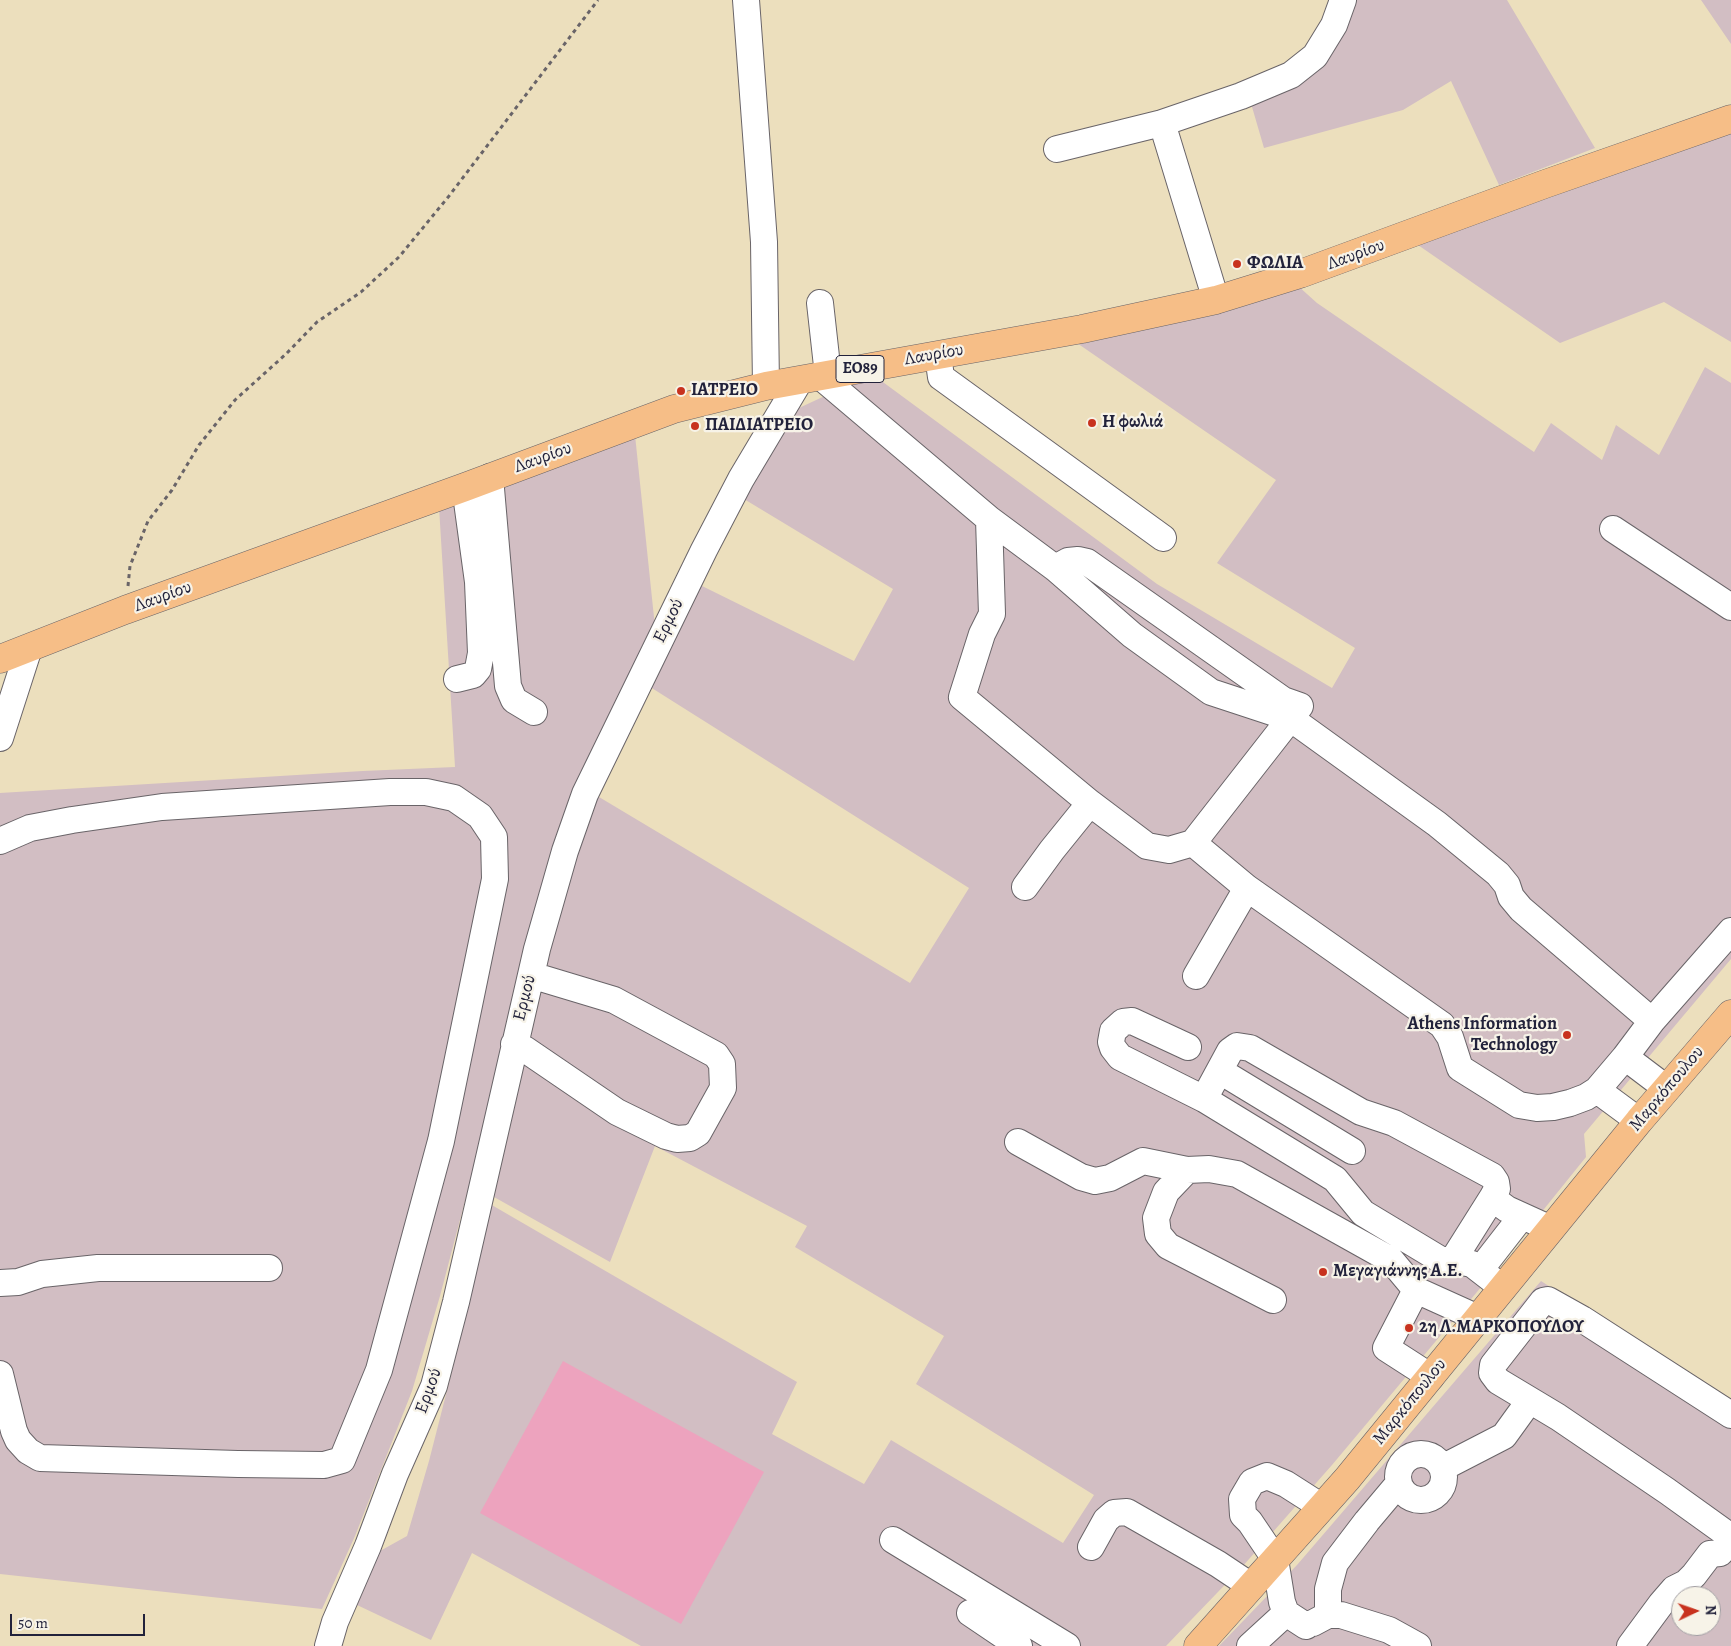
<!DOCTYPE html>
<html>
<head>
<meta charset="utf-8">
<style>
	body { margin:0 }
	#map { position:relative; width:1731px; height:1646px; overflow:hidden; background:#ecdfbd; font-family:Alegreya,serif }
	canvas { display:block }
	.north { position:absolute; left:1671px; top:1586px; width:50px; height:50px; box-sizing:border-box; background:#f7f3e8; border:1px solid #a29fa3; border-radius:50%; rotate:87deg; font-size:14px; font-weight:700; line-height:20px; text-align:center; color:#22223b }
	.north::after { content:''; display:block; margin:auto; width:18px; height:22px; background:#c8321e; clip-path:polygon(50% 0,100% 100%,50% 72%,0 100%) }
	.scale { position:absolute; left:10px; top:1614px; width:135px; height:22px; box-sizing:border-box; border:2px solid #22223b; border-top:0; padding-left:6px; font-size:15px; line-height:18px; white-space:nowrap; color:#22223b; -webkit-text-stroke:4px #f7f3e8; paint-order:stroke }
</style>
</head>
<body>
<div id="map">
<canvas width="1731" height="1646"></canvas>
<div class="north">N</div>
<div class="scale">50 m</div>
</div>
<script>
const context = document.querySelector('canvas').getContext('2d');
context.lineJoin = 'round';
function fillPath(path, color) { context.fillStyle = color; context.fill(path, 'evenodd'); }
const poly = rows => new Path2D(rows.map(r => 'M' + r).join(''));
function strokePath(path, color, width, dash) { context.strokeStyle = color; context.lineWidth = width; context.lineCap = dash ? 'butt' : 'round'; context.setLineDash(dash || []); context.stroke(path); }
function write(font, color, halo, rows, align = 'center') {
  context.font = font + ' Alegreya,serif'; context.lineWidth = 4.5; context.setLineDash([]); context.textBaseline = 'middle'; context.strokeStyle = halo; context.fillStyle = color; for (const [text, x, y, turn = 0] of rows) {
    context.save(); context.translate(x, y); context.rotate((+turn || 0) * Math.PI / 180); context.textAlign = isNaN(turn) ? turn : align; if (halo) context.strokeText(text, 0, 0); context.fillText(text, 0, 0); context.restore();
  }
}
const industrial = poly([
	[1353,0,1507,0,1595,148,1499,185,1451,81,1403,110,1264,148,1250,100,1307,78],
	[1701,0,1731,0,1731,44],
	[1731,132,1731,342,1664,302,1560,343,1418,245],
	[1297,285,1317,303,1534,452,1551,423,1602,460,1616,425,1659,455,1705,367,1731,383,1731,959,1584,1134,1586,1157,1482,1286,1332,1465,1242,1567,1166,1646,641,1646,472,1553,431,1640,357,1605,380,1551,407,1536,429,1461,462,1332,490,1204,797,1382,772,1434,864,1484,891,1440,1063,1543,1094,1495,916,1384,944,1336,795,1247,807,1226,655,1146,610,1262,494,1197,559,914,594,794,910,983,969,888,647,685,698,584,854,661,893,589,739,496,781,428,788,428,799,408,872,374,1157,584,1332,688,1355,648,1217,563,1276,480,1074,341],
	[635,435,655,627,560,839,440,1296,412,1391,355,1536,322,1609,0,1574,0,793,363,771,455,767,439,507],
	[1541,1281,1731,1405,1731,1646,1219,1646,1297,1565],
	[1681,1596,1711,1596,1711,1626,1681,1626]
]);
const building = poly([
	[563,1361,764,1472,681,1624,480,1513]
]);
const path = poly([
	[128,586,130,566,148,521,172,490,199,445,235,400,286,354,317,322,361,292,399,257,449,196,598,0]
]);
const minor = poly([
	[746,0,764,242,766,386],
	[1162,123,1241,96,1291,75,1315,56,1334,25,1343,0],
	[1057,149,1162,123,1216,300],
	[820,303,828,375],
	[938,355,941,377,1163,538],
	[820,376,989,519,1055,568,1132,635,1211,692,1290,718,1437,824,1498,874,1507,885,1511,897,1521,909,1652,1021,1625,1057,1666,1088],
	[490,477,508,686,514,700,534,712],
	[989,519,992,614,982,634,962,697,1090,803,1147,846,1169,850,1193,843],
	[1613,529,1731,607],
	[1055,568,1068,561,1078,560,1087,562,1283,700,1300,706,1193,843,1247,888,1442,1025,1450,1037,1460,1068,1519,1105,1537,1108,1553,1107,1570,1103,1586,1097,1597,1090,1639,1121],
	[457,679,473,675,478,669,481,653,478,582,465,487],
	[0,738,29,648],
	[0,841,30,828,72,820,162,807,390,792,426,792,454,798,480,816,494,837,495,879,441,1141,379,1370,342,1460,324,1465,238,1464,40,1458,28,1451,18,1440,14,1431,0,1374],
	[1025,887,1052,850,1090,803],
	[1196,976,1247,888],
	[1652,1021,1731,931],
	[514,1044,526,1050,617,1112,666,1136,677,1139,690,1138,698,1133,723,1088,722,1064,716,1055,614,1000,531,975],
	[1188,1047,1132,1021,1123,1022,1113,1031,1111,1042,1113,1048,1120,1057,1204,1099],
	[1220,1071,1352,1151],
	[1597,1090,1625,1057],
	[1018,1142,1081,1177,1095,1181,1110,1178,1143,1161,1187,1170,1209,1169,1237,1174,1391,1260,1416,1290,1478,1318],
	[1187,1170,1166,1192,1156,1218,1158,1234,1168,1246,1273,1300],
	[1453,1260,1492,1198],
	[1480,1270,1522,1216],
	[0,1283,18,1282,42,1274,98,1268,269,1268],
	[1503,1288,1472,1264,1453,1260,1441,1260,1363,1213,1335,1179,1204,1099,1230,1051,1237,1046,1250,1048,1361,1112,1394,1123,1492,1176,1496,1182,1497,1189,1492,1198,1507,1209,1551,1229],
	[1416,1290,1386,1348,1431,1377],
	[1731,1415,1582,1319,1548,1300,1543,1301,1493,1365,1492,1373,1498,1381,1558,1417,1667,1491,1731,1537],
	'1398 1477a23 23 0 1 1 46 0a23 23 0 1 1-46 0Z',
	[1442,1468,1504,1436,1530,1400],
	[893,1540,1067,1646],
	[1091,1547,1106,1520,1114,1513,1127,1512,1218,1564,1251,1586],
	[970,1613,1019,1646],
	[1328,1615,1328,1589,1335,1563,1367,1521,1399,1483],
	[1313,1623,1328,1615,1341,1615,1389,1630,1418,1646],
	[1306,1626,1286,1613,1282,1602,1275,1559,1250,1522,1243,1515,1242,1499,1252,1482,1267,1476,1286,1484,1322,1507],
	[328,1646,335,1622,368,1546,395,1474,434,1386,456,1302,537,949,565,851,585,794,704,550,741,479,800,380],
	[1250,1646,1286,1613],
	[1630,1646,1661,1604,1674,1589,1686,1583,1694,1575,1710,1554,1720,1553,1731,1541]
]);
const major = poly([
	[0,659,125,610,465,487,674,409,766,386,1082,329,1216,300,1300,274,1545,184,1731,119],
	[1198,1646,1347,1479,1639,1121,1731,1014]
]);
const markers = [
	[1237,264,5,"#c8321e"],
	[681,391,5,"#c8321e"],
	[1092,423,5,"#c8321e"],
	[695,426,5,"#c8321e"],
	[1567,1035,5,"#c8321e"],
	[1323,1272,5,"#c8321e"],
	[1409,1328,5,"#c8321e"]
];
const shields = [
	[860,369,48]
];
const shieldNames = [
	["ΕΟ89",860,369]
];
const streetNames = [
	["Λαυρίου",1356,255,-20],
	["Λαυρίου",934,355,-10],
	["Λαυρίου",543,458,-20],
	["Λαυρίου",163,597,-20],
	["Ερμού",669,621,-64],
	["Ερμού",525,998,-76],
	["Μαρκόπουλου",1667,1089,-50],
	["Ερμού",429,1391,-70],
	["Μαρκόπουλου",1410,1402,-51]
];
const poiNames = [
	["ΦΩΛΙΑ",1247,264],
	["ΙΑΤΡΕΙΟ",691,391],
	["Η φωλιά",1102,423],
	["ΠΑΙΔΙΑΤΡΕΙΟ",705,426],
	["Athens Information",1557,1025,"right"],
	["Technology",1557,1046,"right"],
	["Μεγαγιάννης Α.Ε.",1333,1272],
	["2η Λ.ΜΑΡΚΟΠΟΥΛΟΥ",1419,1328]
];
fillPath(industrial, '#d2bec3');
fillPath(building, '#eda3be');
strokePath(minor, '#696468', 28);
strokePath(major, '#696468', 29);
strokePath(path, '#696468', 3, [4, 4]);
strokePath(minor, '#fff', 26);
strokePath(major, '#f6be87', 28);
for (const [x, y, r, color] of markers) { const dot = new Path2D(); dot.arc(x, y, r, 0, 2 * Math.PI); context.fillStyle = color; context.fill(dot); strokePath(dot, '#f7f3e8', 2); }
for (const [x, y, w] of shields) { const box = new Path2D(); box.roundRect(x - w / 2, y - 13.5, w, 27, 4); context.fillStyle = '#f7f3e8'; context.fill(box); strokePath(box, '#22223b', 1); }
write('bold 16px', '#22223b', null, shieldNames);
write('18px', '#22223b', '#f7f3e8', streetNames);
write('bold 18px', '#22223b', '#f7f3e8', poiNames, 'left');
</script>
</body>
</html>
